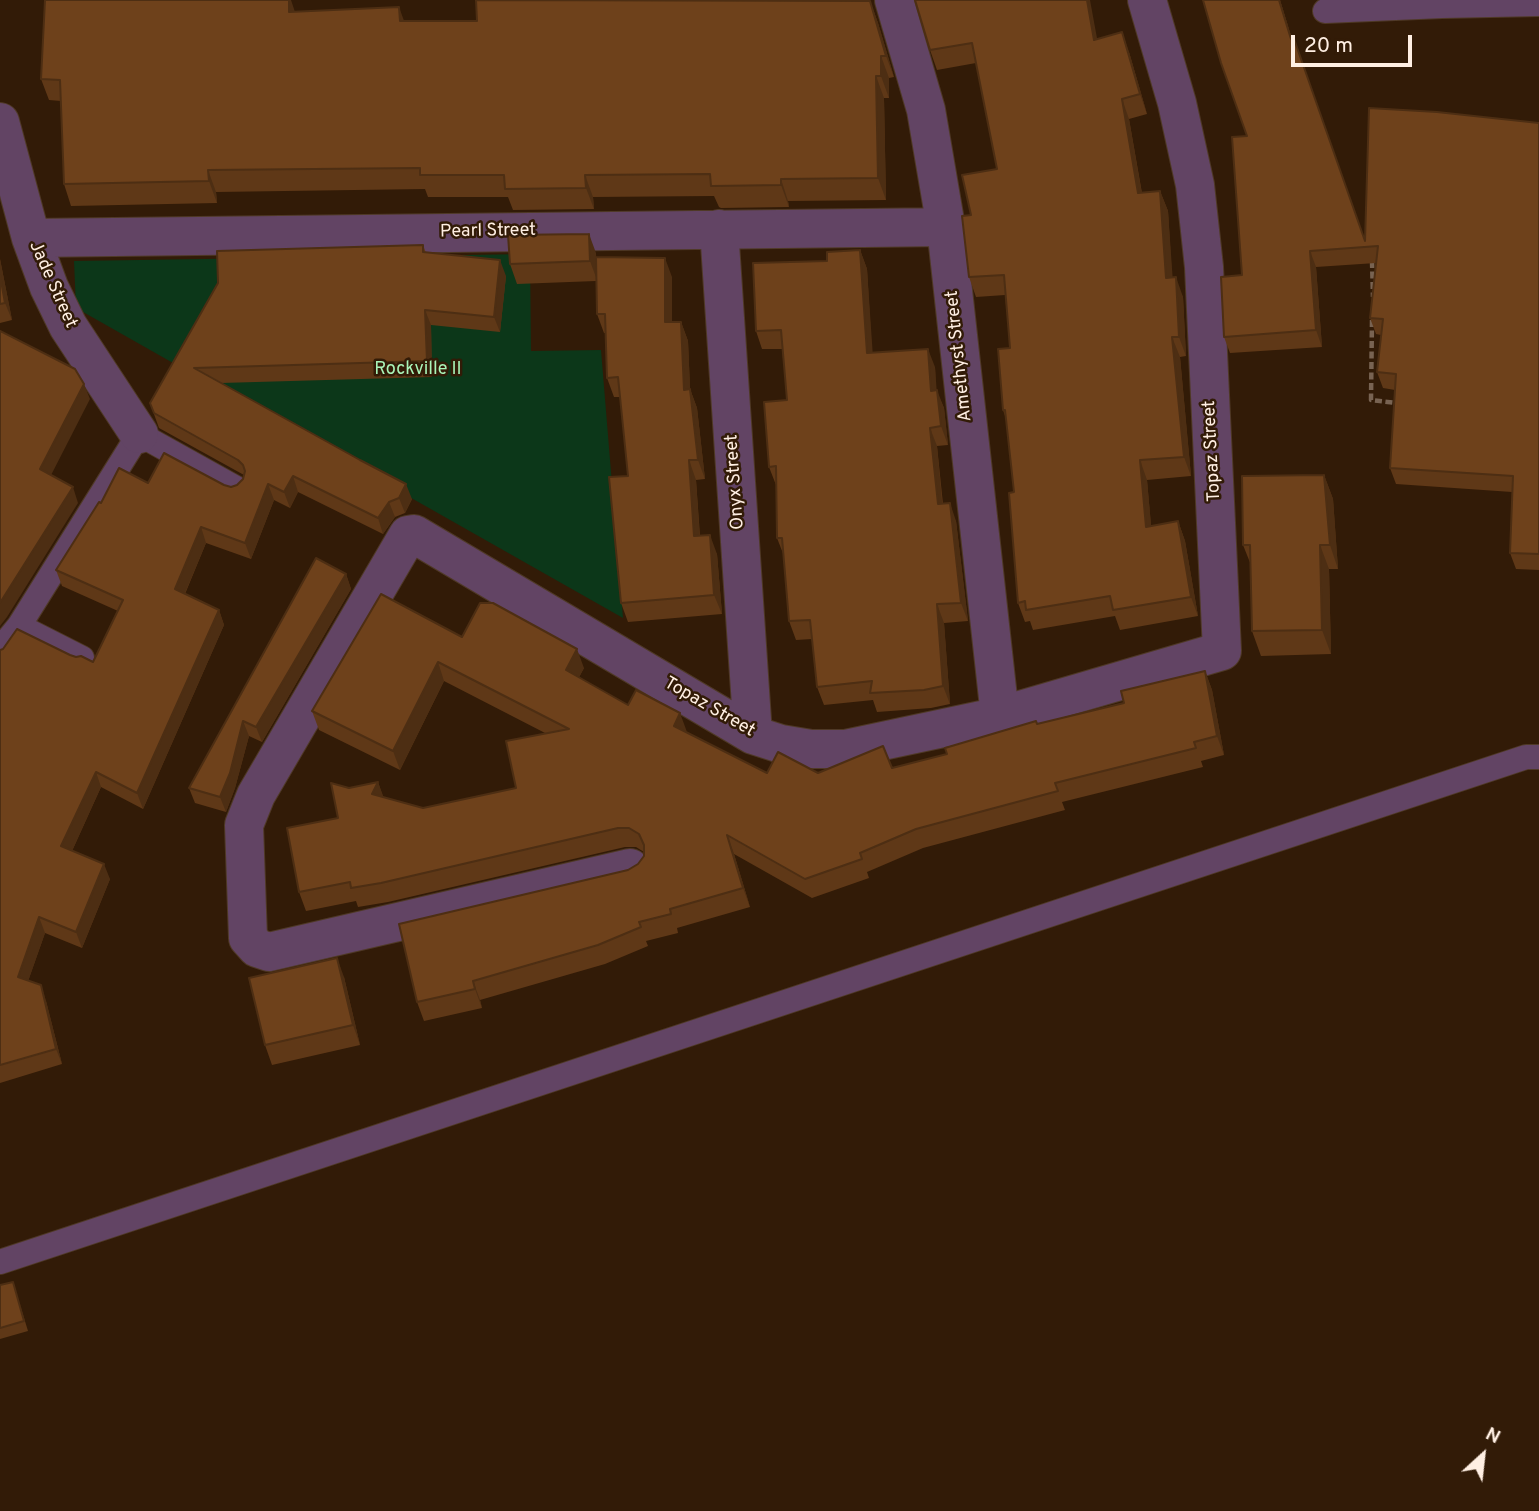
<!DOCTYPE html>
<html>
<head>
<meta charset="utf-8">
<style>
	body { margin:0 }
	#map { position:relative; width:1539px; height:1511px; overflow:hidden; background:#321b07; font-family:Overpass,sans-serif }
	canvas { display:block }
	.north { position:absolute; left:1448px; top:1420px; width:70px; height:70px; -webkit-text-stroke:5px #321b07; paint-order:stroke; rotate:27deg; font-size:19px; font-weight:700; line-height:28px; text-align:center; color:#ffefe3 }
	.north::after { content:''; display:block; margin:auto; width:24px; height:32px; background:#ffefe3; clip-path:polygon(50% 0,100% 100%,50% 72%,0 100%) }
	.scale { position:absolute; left:1291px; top:35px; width:121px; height:32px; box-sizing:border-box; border:4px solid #ffefe3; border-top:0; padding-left:9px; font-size:21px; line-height:24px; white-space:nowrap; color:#ffefe3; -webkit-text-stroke:5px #321b07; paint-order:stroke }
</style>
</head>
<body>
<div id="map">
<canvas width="1539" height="1511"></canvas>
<div class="north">N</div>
<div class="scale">20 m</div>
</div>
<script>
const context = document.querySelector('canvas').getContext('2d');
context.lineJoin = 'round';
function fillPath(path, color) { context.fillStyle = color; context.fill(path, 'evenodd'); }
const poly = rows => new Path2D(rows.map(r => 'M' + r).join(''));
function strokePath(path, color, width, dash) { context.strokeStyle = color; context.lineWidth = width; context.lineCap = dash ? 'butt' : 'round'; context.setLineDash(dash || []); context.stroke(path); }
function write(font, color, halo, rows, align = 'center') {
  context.font = font + ' Overpass,sans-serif'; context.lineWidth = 5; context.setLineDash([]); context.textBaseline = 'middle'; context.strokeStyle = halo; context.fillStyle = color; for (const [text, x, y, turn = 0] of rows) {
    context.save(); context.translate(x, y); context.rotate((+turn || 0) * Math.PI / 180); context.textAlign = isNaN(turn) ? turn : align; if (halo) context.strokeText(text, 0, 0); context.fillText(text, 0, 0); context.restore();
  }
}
const green = poly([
	[530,254,531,351,601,350,623,618,76,308,74,261]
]);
const path = poly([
	[1372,261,1373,297],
	[1372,320,1371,400,1397,403]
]);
const service = poly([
	[1325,11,1442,6,1539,4],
	[19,626,82,658],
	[0,653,5,643,19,626,139,434,236,488],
	[0,1262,1526,757,1539,757]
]);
const minor = poly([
	[894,0,926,110,946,227,1000,716],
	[0,122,31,238,49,287,68,326,139,434],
	[719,229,753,735],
	[31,238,946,227],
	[630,868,269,952,257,948,248,938,244,825,256,795,408,535,414,534,753,735,781,744,811,749,845,749,1000,716,1222,651,1204,267,1195,185,1177,103,1147,0]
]);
const wall = poly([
	[476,0,870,1,878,23,894,77,889,78,889,98,884,98,886,200,788,201,789,207,721,208,719,207,714,196,593,197,594,209,513,210,508,197,428,197,425,189,216,192,217,203,71,206,64,184,61,101,49,100,41,79,295,12,404,21,477,21],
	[915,0,1097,39,1129,52,1147,114,1129,119,1142,193,1160,191,1168,211,1172,277,1183,297,1186,356,1180,357,1191,476,1147,480,1151,526,1178,521,1185,541,1198,616,1120,630,1115,616,1033,630,1030,621,1025,622,1018,603,1014,492,1006,419,1003,410,1010,348,1005,295,976,297,969,277,971,215,997,169,976,63,937,70,930,50],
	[1203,0,1280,0,1292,39,1365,241,1539,123,1539,570,1516,569,1510,553,1512,492,1396,484,1390,468,1395,390,1383,388,1377,372,1381,335,1376,334,1370,318,1376,263,1316,267,1322,347,1230,353,1224,337,1242,275,1247,136],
	[423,245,426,253,506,276,500,332,431,325,432,377,221,383,412,499,405,513,395,517,383,534,298,492,290,508,274,500,251,559,206,543,185,594,219,610,224,625,143,809,101,787,72,851,110,879,82,948,45,933,28,981,46,1001,62,1064,0,1083,0,650,70,655,93,662,118,611,62,586,56,570,101,503,148,483,224,485,231,487,237,485,243,479,244,475,159,428,150,403,218,283],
	[860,250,867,269,872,353,935,367,936,390,944,408,948,445,937,446,943,504,956,521,968,621,944,623,950,704,931,708,877,712,873,700,824,705,817,687,812,639,796,640,789,621,784,556,777,538,776,485,769,467,787,400,782,349,762,349,756,331,827,261],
	[596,253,596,257,672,277,672,322,681,322,688,341,690,389,697,408,705,479,696,480,700,536,717,554,722,614,628,622,621,603,628,476,620,397,614,397,607,378,606,333,604,333,597,314,596,281,517,284,510,264],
	[0,259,12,320,0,323],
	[1324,475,1333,499,1338,569,1329,569,1331,654,1261,656,1252,631,1251,565,1243,545],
	[346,574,351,589,262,742,249,736,235,788,226,812,195,803,189,788],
	[462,637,584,668,579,677,628,705,687,732,767,773,818,773,892,768,947,754,1037,724,1124,703,1205,671,1212,690,1224,755,1201,761,1203,767,1062,802,1065,810,923,848,867,872,869,878,812,898,734,854,750,907,677,928,678,933,646,941,648,946,605,964,480,1000,482,1008,424,1021,417,1002,638,864,644,856,644,852,636,847,625,847,388,902,358,907,356,901,306,911,299,892,338,818,349,788,378,782,383,797,423,808,516,788,547,734,444,681,400,770,319,730,312,711],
	[344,977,360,1045,272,1065,265,1045],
	[13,1282,28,1331,0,1339,0,1285]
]);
const shadedWall = poly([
	[289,0,291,0,296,15,289,12],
	[1087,0,1090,0,1101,60,1094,40],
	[1279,0,1280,0,1297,56,1291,39],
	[870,1,878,23,894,77,886,56],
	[399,7,407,29,400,21],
	[1122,32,1129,52,1147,114,1140,94],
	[881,56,889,78,889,98,881,76],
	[876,76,884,98,886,200,878,178],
	[1122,99,1129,119,1145,212,1138,193],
	[208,170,216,192,217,203,209,181],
	[585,175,593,197,594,209,586,188],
	[781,179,788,201,789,207,781,185],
	[1160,191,1168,211,1174,297,1166,278],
	[589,234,596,253,597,280,590,261],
	[860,250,867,269,874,372,867,353],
	[1310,251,1316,267,1322,347,1316,330],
	[665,258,672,277,672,342,665,322],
	[0,259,12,320,5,303,0,275],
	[500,260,506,276,500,332,494,317],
	[1176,277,1183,297,1186,356,1179,337],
	[425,310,431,325,432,377,427,361],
	[681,322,688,341,691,409,684,390],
	[1172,337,1180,357,1191,476,1184,457],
	[928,349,935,367,938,409,931,391],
	[84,384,90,399,46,485,40,469],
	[690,389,697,408,705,479,698,460],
	[937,390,944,408,948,445,941,426],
	[930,428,937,446,944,523,938,504],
	[689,460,696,480,701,556,694,536],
	[1140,460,1147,480,1153,546,1146,527],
	[1324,475,1333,499,1338,569,1330,545],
	[293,476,298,492,290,508,284,492],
	[268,484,274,500,251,559,245,543],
	[406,484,412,499,405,513,399,498],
	[73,487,78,503,7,617,0,626,0,603],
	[389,502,395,517,383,534,378,518],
	[950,503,956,521,968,621,961,603],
	[1178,521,1185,541,1198,616,1191,597],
	[201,527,206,543,180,605,175,589],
	[710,535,717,554,722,614,714,595],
	[1320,545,1329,569,1331,654,1322,630],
	[346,574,351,589,262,742,256,727],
	[937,604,944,623,950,704,943,686],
	[219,610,224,625,143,809,137,793],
	[577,649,584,668,573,689,566,670],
	[438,662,444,681,400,770,393,751],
	[1205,671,1212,690,1224,755,1217,736],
	[680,713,687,732,681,745,674,726],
	[243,721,249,736,235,788,226,812,220,797],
	[96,772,101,787,67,862,61,846],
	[378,782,385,801,372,794],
	[727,835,734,854,750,907,743,888],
	[104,864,110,879,82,948,76,932],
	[39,917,45,933,24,993,18,977],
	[337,958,344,977,360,1045,353,1025],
	[473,981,480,1000,482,1008,475,989],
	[41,985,46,1001,62,1064,56,1049]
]);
const building = poly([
	[45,0,289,0,289,12,399,7,400,21,477,21,476,0,870,1,886,56,881,56,881,76,876,76,878,178,781,179,781,185,713,186,711,186,710,174,585,175,586,188,505,189,504,175,420,175,420,168,208,170,209,181,64,184,60,80,41,79,45,0],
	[915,0,1087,0,1094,40,1122,32,1140,94,1122,99,1138,193,1160,191,1166,278,1176,277,1179,337,1172,337,1184,457,1140,460,1146,527,1178,521,1191,597,1113,610,1110,596,1026,610,1025,601,1018,603,1009,493,1014,492,1005,410,1003,410,998,349,1010,348,1004,275,969,277,962,216,971,215,962,175,997,169,972,43,930,50,915,0],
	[1203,0,1279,0,1291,39,1294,39,1365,241,1369,108,1437,112,1539,123,1539,554,1510,553,1513,476,1390,468,1396,374,1377,372,1383,319,1370,318,1378,246,1310,251,1316,330,1224,337,1221,277,1242,275,1232,137,1247,136,1221,63,1203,0],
	[589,234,590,261,510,264,508,235,589,234],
	[423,245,423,252,500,260,494,317,425,310,427,361,194,368,360,460,406,484,399,498,389,502,378,518,293,476,284,492,268,484,245,543,201,527,175,589,219,610,137,793,96,772,61,846,104,864,76,932,39,917,18,977,41,985,56,1049,0,1065,0,650,3,649,17,629,70,655,76,657,81,656,93,662,123,600,56,570,99,502,101,503,119,468,148,483,164,453,224,485,231,487,237,485,243,479,245,471,243,465,238,460,154,413,150,403,218,283,217,251,423,245],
	[860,250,867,353,928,349,931,391,937,390,941,426,930,428,938,504,950,503,961,603,937,604,943,686,924,690,870,693,872,681,817,687,810,620,789,621,782,538,777,538,776,466,769,467,764,402,787,400,781,330,756,331,753,263,827,261,827,252,860,250],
	[596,257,665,258,665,322,681,322,684,390,690,389,698,460,689,460,694,536,710,535,714,595,621,603,609,477,628,476,618,377,607,378,605,314,597,314,596,257],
	[0,275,5,303,0,304,0,275],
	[0,331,75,369,84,384,40,469,73,487,0,603,0,331],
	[1324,475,1330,545,1320,545,1322,630,1252,631,1250,545,1243,545,1242,476,1324,475],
	[316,558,346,574,256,727,243,721,230,773,220,797,189,788,316,558],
	[381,594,462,637,480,603,493,603,577,649,566,670,628,705,636,690,680,713,674,726,767,773,778,752,818,773,883,746,892,768,947,754,945,748,1036,721,1037,724,1124,703,1121,691,1205,671,1217,736,1194,742,1196,748,1055,783,1058,791,916,829,860,853,862,859,805,879,727,835,743,888,670,909,671,914,639,922,641,927,598,945,473,981,475,989,417,1002,399,924,628,870,638,864,644,856,644,845,639,834,629,828,618,828,381,883,351,888,350,882,299,892,287,828,338,818,331,783,349,788,378,782,372,794,423,808,516,788,506,741,569,729,438,662,393,751,312,711,381,594],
	[337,958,353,1025,265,1045,249,978,337,958],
	[13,1282,24,1321,0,1328,0,1285,13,1282]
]);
const streetNames = [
	["Pearl Street",488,232,-1],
	["Jade Street",52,285,66],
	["Amethyst Street",960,356,-96],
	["Topaz Street",1213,451,-93],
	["Onyx Street",736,482,-94],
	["Topaz Street",709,708,30]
];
const parkNames = [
	["Rockville II",418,370]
];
fillPath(green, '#0c3719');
strokePath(service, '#4f3926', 26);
strokePath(minor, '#4f3926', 40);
strokePath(path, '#786352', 4.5, [7, 3.5]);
strokePath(service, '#624464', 24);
strokePath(minor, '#624464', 38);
fillPath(wall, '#5f3817');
fillPath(shadedWall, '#4d2e13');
fillPath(building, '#6e411b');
strokePath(building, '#4d2e13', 2);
write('18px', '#ffefe3', '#321b07', streetNames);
write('18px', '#aaf5b9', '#321b07', parkNames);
</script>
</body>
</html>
